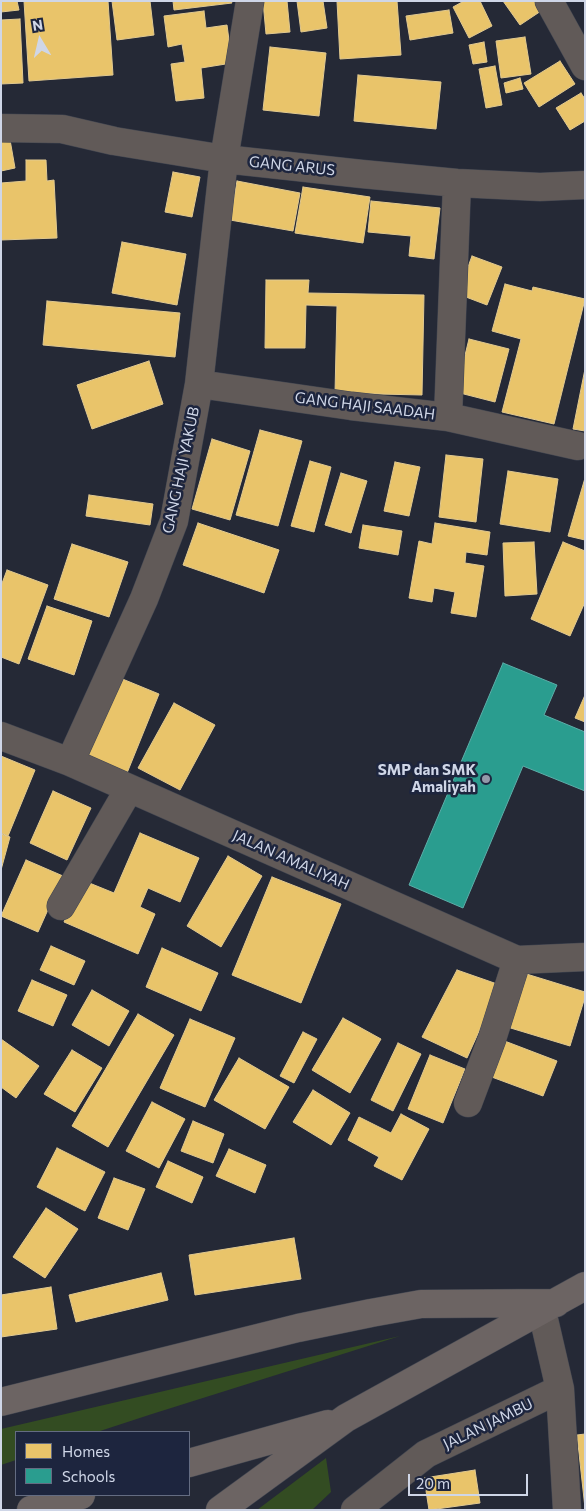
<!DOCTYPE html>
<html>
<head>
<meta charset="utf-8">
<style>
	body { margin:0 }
	#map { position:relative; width:586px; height:1511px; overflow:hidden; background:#252936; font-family:Commissioner,sans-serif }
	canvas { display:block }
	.frame { position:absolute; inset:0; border:2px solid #cfd6e7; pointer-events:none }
	.legend { position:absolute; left:15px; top:1431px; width:175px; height:65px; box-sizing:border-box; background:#1d253e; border:1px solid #646c82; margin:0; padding:6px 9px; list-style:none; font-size:15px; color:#cfd6e7 }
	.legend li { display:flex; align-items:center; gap:10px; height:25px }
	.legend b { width:25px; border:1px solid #646c82 }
	.north { position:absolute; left:15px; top:15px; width:50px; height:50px; -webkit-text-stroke:4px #1d253e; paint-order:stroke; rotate:351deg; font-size:14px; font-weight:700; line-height:20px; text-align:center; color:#cfd6e7 }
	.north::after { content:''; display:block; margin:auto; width:18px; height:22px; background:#cfd6e7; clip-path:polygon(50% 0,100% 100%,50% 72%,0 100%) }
	.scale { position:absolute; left:408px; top:1474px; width:120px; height:22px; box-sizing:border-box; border:2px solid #cfd6e7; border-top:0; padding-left:6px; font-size:15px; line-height:18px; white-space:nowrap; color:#cfd6e7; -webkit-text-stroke:4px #1d253e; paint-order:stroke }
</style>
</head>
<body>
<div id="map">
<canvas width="586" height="1511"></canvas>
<div class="frame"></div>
<ul class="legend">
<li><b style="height:14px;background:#e9c46a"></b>Homes</li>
<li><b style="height:14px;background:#2a9d8f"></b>Schools</li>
</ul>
<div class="north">N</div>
<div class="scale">20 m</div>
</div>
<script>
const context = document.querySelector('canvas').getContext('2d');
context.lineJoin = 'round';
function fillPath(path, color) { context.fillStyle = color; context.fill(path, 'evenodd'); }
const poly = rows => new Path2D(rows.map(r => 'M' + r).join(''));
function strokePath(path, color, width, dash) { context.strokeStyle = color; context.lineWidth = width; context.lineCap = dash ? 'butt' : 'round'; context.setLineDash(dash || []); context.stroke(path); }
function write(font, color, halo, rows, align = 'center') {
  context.font = font + ' Commissioner,sans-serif'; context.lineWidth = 5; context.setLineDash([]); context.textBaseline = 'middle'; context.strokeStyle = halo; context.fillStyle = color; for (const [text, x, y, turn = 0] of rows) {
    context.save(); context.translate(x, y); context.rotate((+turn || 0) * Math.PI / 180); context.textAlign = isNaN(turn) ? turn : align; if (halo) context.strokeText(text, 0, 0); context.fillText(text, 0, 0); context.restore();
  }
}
const green = poly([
	[400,1336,152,1414,97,1432,16,1432,16,1460,1,1465,1,1429],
	[326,1458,331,1492,312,1510,257,1510]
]);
const homes = poly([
	[1,1,17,1,19,10,1,12,1,1],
	[24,1,108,1,113,75,29,81,24,1],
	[112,1,150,1,154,35,117,40,112,1],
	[173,1,231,1,232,3,174,10,173,1],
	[263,1,287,1,290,32,266,34,263,1],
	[297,1,323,1,327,28,301,32,297,1],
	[337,1,397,1,401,55,340,59,337,1],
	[464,1,480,1,492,26,469,38,453,7,464,1],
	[503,1,534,1,541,11,520,25,503,1],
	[449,10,453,33,410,40,406,16,449,10],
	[204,11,206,28,227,25,232,63,201,68,204,98,176,101,171,64,185,62,182,44,168,47,164,16,204,11],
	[20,19,23,83,1,84,1,20,20,19],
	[525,37,531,74,501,78,496,41,525,37],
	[484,42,487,62,473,64,469,45,484,42],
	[270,47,326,53,319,116,263,110,270,47],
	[560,61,575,84,539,107,524,83,560,61],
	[495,66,502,105,486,108,479,69,495,66],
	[358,75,441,82,436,129,354,121,358,75],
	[520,78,523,89,506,93,504,83,520,78],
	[581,93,585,99,585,121,570,130,556,108,581,93],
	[9,134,15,168,1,171,1,135,9,134],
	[26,160,46,160,47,181,54,180,57,238,1,240,1,183,26,181,26,160],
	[173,172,200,177,192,217,165,212,173,172],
	[237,181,300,193,293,231,230,220,237,181],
	[303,187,370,197,363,243,295,233,303,187],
	[371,201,440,208,434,259,409,256,411,236,368,232,371,201],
	[122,242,186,254,177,305,112,293,122,242],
	[472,256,502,267,487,305,458,294,472,256],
	[266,280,309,280,308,293,424,295,422,395,335,393,337,306,306,305,305,348,265,348,266,280],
	[505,284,532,291,533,287,585,299,554,424,502,412,521,339,492,331,505,284],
	[47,301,180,313,175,357,43,345,47,301],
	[469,339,509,349,495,402,456,392,469,339],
	[149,361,163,404,92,429,77,385,149,361],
	[585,369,585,431,573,429,585,369],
	[260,430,302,441,278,526,236,515,260,430],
	[212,439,250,451,230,520,192,509,212,439],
	[446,455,483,459,476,522,439,517,446,455],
	[310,461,331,467,314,532,291,526,310,461],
	[395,462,420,467,409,516,384,511,395,462],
	[508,471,558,479,550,532,500,524,508,471],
	[341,473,367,481,351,533,325,525,341,473],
	[585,478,585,540,568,536,585,478],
	[89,495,153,504,150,525,86,516,89,495],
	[198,523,279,550,264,593,183,565,198,523],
	[435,523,490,532,487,555,466,552,465,563,484,566,476,617,451,613,455,592,434,588,432,602,409,598,419,541,432,544,435,523],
	[363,525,402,531,398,555,359,548,363,525],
	[534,542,537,594,505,596,503,543,534,542],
	[563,542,585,551,585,602,570,636,531,619,563,542],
	[72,544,128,562,109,617,54,599,72,544],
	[7,570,48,585,19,664,1,657,1,586,7,570],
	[47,606,92,621,74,675,28,659,47,606],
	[120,678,159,694,125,778,85,762,120,678],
	[585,695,585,722,575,718,585,695],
	[174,703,215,725,180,790,138,768,174,703],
	[1,756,35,770,8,836,1,833,1,756],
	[53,791,91,808,67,860,30,843,53,791],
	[140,833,199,858,180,902,148,888,140,907,155,914,138,954,64,922,82,880,114,893,140,833],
	[1,834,10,837,1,870,1,834],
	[228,856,262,876,221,947,187,926,228,856],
	[26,860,63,876,38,932,1,916,26,860],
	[272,877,341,904,301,1003,232,975,272,877],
	[51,946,85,961,74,985,40,970,51,946],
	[162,948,218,973,201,1011,146,987,162,948],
	[457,970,500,985,467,1058,422,1037,457,970],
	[520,972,585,992,585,997,570,1046,504,1026,520,972],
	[32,980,67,995,53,1026,18,1011,32,980],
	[92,990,129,1011,109,1046,72,1025,92,990],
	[138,1014,174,1035,108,1147,72,1126,138,1014],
	[343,1018,381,1039,350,1093,312,1070,343,1018],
	[190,1019,235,1038,205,1107,160,1088,190,1019],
	[303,1032,317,1039,294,1083,280,1076,303,1032],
	[1,1039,39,1066,16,1098,1,1087,1,1039],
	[502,1040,557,1061,543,1096,489,1076,502,1040],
	[398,1043,421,1054,393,1111,371,1100,398,1043],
	[72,1050,102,1068,75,1112,44,1094,72,1050],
	[430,1055,465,1069,443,1123,408,1109,430,1055],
	[239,1058,289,1087,265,1129,214,1100,239,1058],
	[313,1090,350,1113,331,1145,293,1122,313,1090],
	[152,1102,185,1119,159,1168,126,1151,152,1102],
	[401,1114,429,1129,402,1180,374,1166,379,1157,348,1140,359,1117,391,1133,401,1114],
	[193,1121,224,1134,213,1163,181,1151,193,1121],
	[57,1148,105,1172,85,1211,37,1187,57,1148],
	[229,1149,266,1165,255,1193,216,1176,229,1149],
	[168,1161,203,1177,192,1203,156,1187,168,1161],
	[114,1178,145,1189,128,1230,98,1218,114,1178],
	[46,1208,78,1229,45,1278,13,1257,46,1208],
	[294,1238,301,1279,195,1295,189,1255,294,1238],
	[161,1273,168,1300,76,1322,69,1295,161,1273],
	[51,1287,57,1329,1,1337,1,1295,51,1287],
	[585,1434,585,1508,577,1435,585,1434],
	[475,1470,480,1503,429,1510,424,1478,475,1470]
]);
const schools = poly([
	[503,663,557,685,544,715,585,732,585,791,523,766,463,908,409,885,503,663]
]);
const minor = poly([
	[549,1,585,66],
	[1,128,62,129,114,141,224,159,362,174,457,183,540,187,585,185],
	[199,384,351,406,448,417,578,446],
	[448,417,457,183],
	[1,736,70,762,517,960,585,957],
	[70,762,144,599,174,521,199,384,224,159,250,1],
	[61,906,129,789],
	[468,1103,492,1039,517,960],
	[542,1311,560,1389,567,1510],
	[355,1510,426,1454,560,1389]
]);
const primary = poly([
	[1,1402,298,1328,371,1313,421,1304,556,1303],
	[189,1463,328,1424],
	[31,1510,81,1495],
	[220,1510,346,1418,585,1286]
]);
const markers = [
	[486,779,5,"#9499a9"]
];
const streetNames = [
	["GANG ARUS",292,166,6],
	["GANG HAJI SAADAH",365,406,7],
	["GANG HAJI YAKUB",181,470,-78],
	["JALAN AMALIYAH",291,860,24],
	["JALAN JAMBU",488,1424,-26]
];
const poiNames = [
	["SMP dan SMK",476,770],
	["Amaliyah",476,787]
];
fillPath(green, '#334c22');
fillPath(homes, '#e9c46a');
strokePath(homes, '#e1c990', 1);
fillPath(schools, '#2a9d8f');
strokePath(schools, '#5caea9', 1);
strokePath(minor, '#424651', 29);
strokePath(primary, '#424651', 29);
strokePath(minor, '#615a58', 28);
strokePath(primary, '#6c6463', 28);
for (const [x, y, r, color] of markers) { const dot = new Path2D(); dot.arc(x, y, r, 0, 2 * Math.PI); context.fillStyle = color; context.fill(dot); strokePath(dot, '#1d253e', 2); }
write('15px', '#cfd6e7', '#1d253e', streetNames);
write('bold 15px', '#cfd6e7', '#1d253e', poiNames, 'right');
</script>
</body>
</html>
